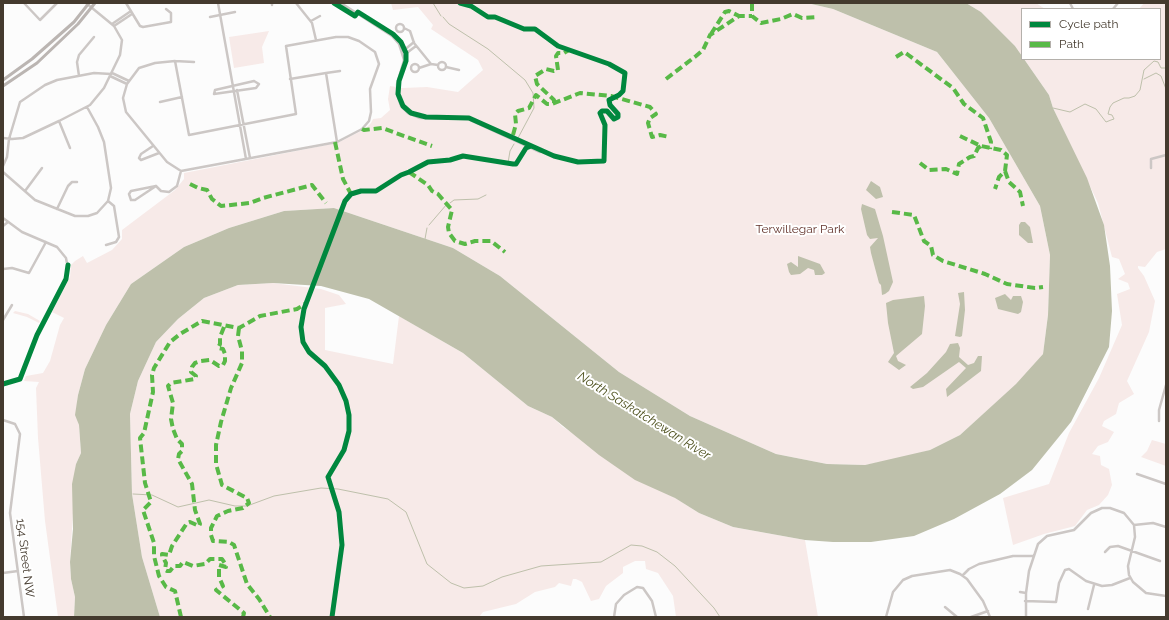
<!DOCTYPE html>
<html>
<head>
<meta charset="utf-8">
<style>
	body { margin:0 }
	#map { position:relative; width:1169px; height:620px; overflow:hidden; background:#fcfcfc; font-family:Raleway,sans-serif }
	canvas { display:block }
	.frame { position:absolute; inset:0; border:4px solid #443a2e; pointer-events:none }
	.legend { position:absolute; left:1021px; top:8px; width:140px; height:52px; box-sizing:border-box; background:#fff; border:1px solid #b4b0ab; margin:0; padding:5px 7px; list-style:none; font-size:12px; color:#443a2e }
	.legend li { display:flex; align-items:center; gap:8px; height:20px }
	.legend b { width:20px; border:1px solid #b4b0ab }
</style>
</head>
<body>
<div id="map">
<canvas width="1169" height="620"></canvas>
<div class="frame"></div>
<ul class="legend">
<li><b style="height:5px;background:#00873e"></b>Cycle path</li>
<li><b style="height:5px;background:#58b947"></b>Path</li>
</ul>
</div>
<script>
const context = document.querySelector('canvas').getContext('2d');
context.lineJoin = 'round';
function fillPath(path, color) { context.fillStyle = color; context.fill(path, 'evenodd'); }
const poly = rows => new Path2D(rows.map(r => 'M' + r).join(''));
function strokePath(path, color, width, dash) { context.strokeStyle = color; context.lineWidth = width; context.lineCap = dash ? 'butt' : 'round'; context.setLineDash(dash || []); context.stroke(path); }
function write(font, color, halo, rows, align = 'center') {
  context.font = font + ' Raleway,sans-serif'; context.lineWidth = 4; context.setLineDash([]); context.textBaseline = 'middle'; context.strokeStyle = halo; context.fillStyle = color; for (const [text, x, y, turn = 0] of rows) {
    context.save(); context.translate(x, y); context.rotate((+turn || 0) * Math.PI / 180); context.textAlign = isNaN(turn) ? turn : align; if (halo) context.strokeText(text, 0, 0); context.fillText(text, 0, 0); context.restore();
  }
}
const green = poly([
	[391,3,807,3,833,9,937,52,989,118,1040,206,1050,255,1048,315,1043,354,1017,384,960,435,930,450,901,458,865,465,827,464,776,454,690,416,619,372,500,276,453,248,334,208,284,211,229,228,184,247,131,284,106,325,85,369,78,395,76,415,79,425,81,453,76,464,70,562,71,579,75,597,74,617,58,617,45,521,38,438,36,388,39,382,24,381,26,376,43,373,50,361,60,325,64,318,52,312,70,277,71,265,75,261,83,256,87,263,112,250,122,239,122,230,175,190,184,179,184,173,337,143,365,129,371,123,373,119,381,118,390,110,388,99,390,86,403,88,427,87,458,92,483,70,478,60,431,29,433,25,418,7,393,10],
	[966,3,1036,3,1045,9,1022,9,1022,56,1015,46,981,12],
	[1144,3,1166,3,1166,249,1157,252,1145,267,1138,266,1138,268,1144,276,1155,301,1149,332,1127,381,1134,394,1119,403,1116,414,1104,421,1102,426,1114,432,1108,442,1098,446,1092,454,1100,456,1101,465,1109,469,1112,485,1108,495,1099,505,1087,510,1075,526,1044,534,1013,545,1003,498,1049,484,1069,433,1099,378,1122,325,1117,294,1130,289,1128,283,1118,279,1125,274,1119,259,1112,257,1098,203,1053,108,1049,95,1024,59,1160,59,1160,9,1139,9],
	[269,31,262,47,264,63,234,68,229,37],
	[273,283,321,289,339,295,346,304,325,308,325,350,393,364,399,316,463,353,528,406,552,417,563,427,699,513,733,527,805,540,818,617,676,617,673,596,658,573,646,569,645,561,635,561,623,567,623,573,606,586,599,599,591,601,582,582,576,579,573,579,571,586,559,583,555,587,535,592,516,604,483,612,479,617,160,617,142,557,132,494,130,414,138,381,156,342,178,319,204,298,238,285],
	[15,311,28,314,40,321,39,323,27,317,13,313],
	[1152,440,1166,444,1166,466,1141,457,1147,451]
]);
const water = poly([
	[807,3,966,3,981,12,1015,46,1022,56,1022,59,1024,59,1049,95,1053,108,1087,178,1104,225,1110,266,1112,311,1109,347,1071,422,1032,470,1000,494,954,519,914,536,871,542,833,542,805,540,733,527,699,513,675,498,635,480,599,455,552,417,528,406,463,353,369,299,321,286,273,283,238,285,204,298,178,319,156,342,138,381,130,414,132,494,142,557,160,617,74,617,75,597,71,579,70,562,73,529,72,484,76,464,81,453,79,425,75,415,78,395,85,369,106,325,131,284,184,247,229,228,284,211,334,208,453,248,500,276,619,372,690,416,776,454,827,464,865,465,930,450,960,435,1016,384,1043,354,1048,315,1050,255,1040,206,989,118,937,52,833,9],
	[871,181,880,187,883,197,876,199,866,190],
	[862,204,875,209,883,236,893,282,889,291,885,294,882,295,881,285,879,283,871,253,870,247,878,238,870,239,867,235,861,209],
	[1021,222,1025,222,1030,227,1033,243,1028,243,1019,235,1019,225],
	[798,256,820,264,825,273,822,275,815,275,814,270,808,268,800,274,791,275,789,272,787,264,791,262,798,267],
	[964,292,965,310,962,336,960,337,955,336,960,304,958,293],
	[1005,294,1011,300,1013,296,1021,296,1023,302,1021,312,1018,314,998,309,995,298],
	[924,296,925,306,922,334,896,356,898,361,906,365,899,370,888,362,894,353,888,323,886,303,893,300],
	[958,343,960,348,959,357,968,365,974,363,978,356,982,356,981,371,947,397,946,389,966,368,959,362,923,387,913,389,910,387,927,373,946,352,950,344]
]);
const pier = poly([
	[342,209,344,209,313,288,311,288]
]);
const stream = poly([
	[433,3,441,16],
	[443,17,449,24,488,49,525,80,533,93,534,108,518,138],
	[1166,56,1166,59],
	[1144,79,1156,73,1161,76,1166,89],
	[1053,108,1070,112,1085,104,1096,109,1106,122,1111,120,1114,119,1112,115,1108,114,1110,107,1113,103,1124,98,1129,98,1135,96,1140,90,1144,70,1154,61,1158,62,1161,68,1166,68,1166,66],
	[508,163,510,151,514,144],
	[450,203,454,200,478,199,486,195],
	[429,225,447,204],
	[425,239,427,228],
	[133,494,152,495,178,507,209,500,235,506,247,506,274,496,321,488,338,489,388,499,406,512,427,564,451,583,464,588,483,586,502,577,541,566,601,562,631,545,642,546,657,552,675,566,714,608,720,617]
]);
const minor = poly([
	[24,3,40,20,57,3],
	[126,3,140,26,143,27,171,22,171,13,166,9],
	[218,3,246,159],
	[296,3,312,23,316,40],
	[341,3,392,36,399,44,404,60,397,84,397,94,401,106,408,113,420,118,468,119,540,152],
	[1070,3,1073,9],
	[272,5,272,3],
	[1113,9,1118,3],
	[210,17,235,12],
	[311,21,320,16],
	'396 28a4 4 0 1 1 8 0a4 4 0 1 1-8 0Z',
	[112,24,131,11],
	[114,26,132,14],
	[404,28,410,31,414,43,431,64,438,65],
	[336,37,348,37,359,41,375,52,379,64,370,89,371,112,369,121,362,129,337,142,181,171,167,162,126,112,123,98,127,84,139,68,155,63,175,61,189,135,296,114,286,46,336,37],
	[403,51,414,42],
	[403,52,408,52,416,46],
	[175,61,194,62],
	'438 66a4 4 0 1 1 8 0a4 4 0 1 1-8 0Z',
	'411 68a4 4 0 1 1 8 0a4 4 0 1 1-8 0Z',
	[446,67,459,70],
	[419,68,431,64],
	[112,73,129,81],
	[326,73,340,71],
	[79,76,77,62,79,55,94,37],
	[110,76,127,84],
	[290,79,326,73,337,142],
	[254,81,259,84,256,88,214,94,215,90,254,81],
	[237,90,250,158],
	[160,102,182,97],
	[87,107,98,127,104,142,111,188,108,201,114,206,119,237,116,242,106,245],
	[59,121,70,148],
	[3,138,12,139,23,138,59,121,90,105,104,88,120,55,122,40,114,26,86,3],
	[153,146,141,154,139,158,141,160,159,153],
	[3,166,7,157,9,139,20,102,45,85,57,80,94,73,111,74],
	[1151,168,1151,159,1166,155],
	[3,172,35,200,75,216,88,216,97,213,108,201],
	[156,186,135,200,131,200,129,194,131,191,156,186,161,191,169,192,177,186,181,171],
	[25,191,42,168],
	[57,209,68,186,72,182,77,182],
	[3,218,22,232,57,247,66,258,68,269,66,279,37,335,20,379,3,384],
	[3,226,8,222],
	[3,269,12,268,29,273,46,242],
	[3,320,12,305],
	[3,420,15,424,20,434,10,513,24,617],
	[1159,421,1159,410,1166,385],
	[1137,474,1166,484],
	[1134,525,1153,523,1166,527],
	[1105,552,1110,547,1118,546,1160,561],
	[3,573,18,571],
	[963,575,969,569,979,564,1013,556,1033,556],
	[1020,592,1026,593],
	[1025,601,1056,602,1059,583,1065,570,1069,569,1086,581,1102,586,1112,585,1130,578],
	[945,607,957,617],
	[1088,609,1094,585],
	[614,617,616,604,624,595,637,587,643,588,652,601,656,617],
	[886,617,893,592,903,580,912,576,950,570,960,574,967,579,983,601,990,617],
	[971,617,988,611],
	[1026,617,1026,593,1029,571,1038,544,1047,536,1074,530,1091,513,1102,508,1110,508,1124,513,1134,525,1135,537,1128,566,1129,575,1133,582,1146,593,1166,596]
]);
const major = poly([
	[3,80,32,59,74,22,89,3],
	[3,86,37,63,78,24,95,3]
]);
const quiet = poly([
	[752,3,752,16,761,23,781,19,793,14,802,18,818,17],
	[711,34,725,12,729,11,739,16],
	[896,57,904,52,907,54,953,88,964,104,983,118,991,142,990,149],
	[666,79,696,56,703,50,710,35,739,16,752,16],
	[554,103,554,100,537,84,535,76,546,69,554,71,558,70,556,56,558,53,564,53,569,50],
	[362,129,364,130,382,128,432,146],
	[513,135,516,124,515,114,518,111,529,108,536,95,547,104,552,104,580,93,611,96,650,107,656,114,650,118,648,123,652,137,660,135,669,137],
	[960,136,981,146,1001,150,1007,155,1005,171,999,177,995,189],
	[335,142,343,179,351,194],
	[920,163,929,170,946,169,957,174,959,164,970,157,974,156,978,148,981,146],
	[1005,171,1009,182,1020,192,1023,206],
	[409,172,428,185,432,191,438,194,452,210,448,227,449,233,455,241,465,244,475,241,491,241,505,252],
	[190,184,198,188,207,190,212,199,221,206,250,203,263,198,312,185,326,203],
	[892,212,914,215,924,241,931,246,933,255,943,261,985,274,1007,284,1035,288,1043,287],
	[224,327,220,337,220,344,218,348,223,349,225,354,225,361,223,365,219,366,210,360,201,361,195,363,192,367,191,372,196,376,195,379,171,383,168,386,173,403,171,419,173,429,177,439,182,444,182,451,179,454,178,459,192,484,195,510,200,524,199,526,190,522,187,523,172,546,169,555,162,554,162,555,166,563,165,570,167,571,170,571,174,566,180,566,183,562,193,566,205,564,210,559,222,559,226,565,226,567,219,565,219,577,223,586,216,590,244,613,243,617],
	[239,328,238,336,242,351,242,363,231,388,221,422,216,445,216,464,222,485,247,498,249,503,243,508,228,511,217,516,211,528,211,535,213,541,229,542,234,545,247,584,259,599,270,617],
	[181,617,175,591,166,587,159,576,154,556,154,543,143,510,151,502,145,483,140,438,144,433,153,392,152,375,154,368,170,342,180,334,202,321,239,328,260,316,297,309,305,304]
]);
const cycleway = poly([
	[334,3,355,16,358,12,393,34,401,42,406,53,406,61,399,81,398,94,403,106,411,113,426,117,469,118,554,156,578,162,604,161,605,125,600,113,602,111,607,111,614,119,618,117,618,114,610,105,609,100,619,95,623,91,625,73,609,64,558,46,535,29,524,29,495,17,488,17,471,6,460,3],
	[3,384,20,379,37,335,66,279,68,265],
	[332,617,342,545,339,512,328,477,344,450,349,431,349,415,346,401,339,385,325,366,309,352,303,342,301,327,304,309,345,201,351,194,361,191,376,191,401,175,409,172,428,162,450,160,463,156,513,164,516,164,526,148,531,146]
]);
const parkNames = [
	["Terwillegar Park",800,229]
];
const streetNames = [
	["154 Street NW",25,558,83]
];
const waterNames = [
	["North Saskatchewan River",644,416,32]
];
fillPath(green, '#f7eae8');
fillPath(water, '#bec0ab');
fillPath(pier, '#fcfcfc');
strokePath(stream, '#bec0ab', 1);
strokePath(minor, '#ccc7c5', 2.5);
strokePath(major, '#bbb5b2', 3);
strokePath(quiet, '#58b947', 4, [8, 4]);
strokePath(cycleway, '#00873e', 5);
write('12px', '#62322a', '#fff', parkNames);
write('12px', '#443a2e', '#fff', streetNames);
write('italic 13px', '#515422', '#fff', waterNames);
</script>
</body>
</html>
